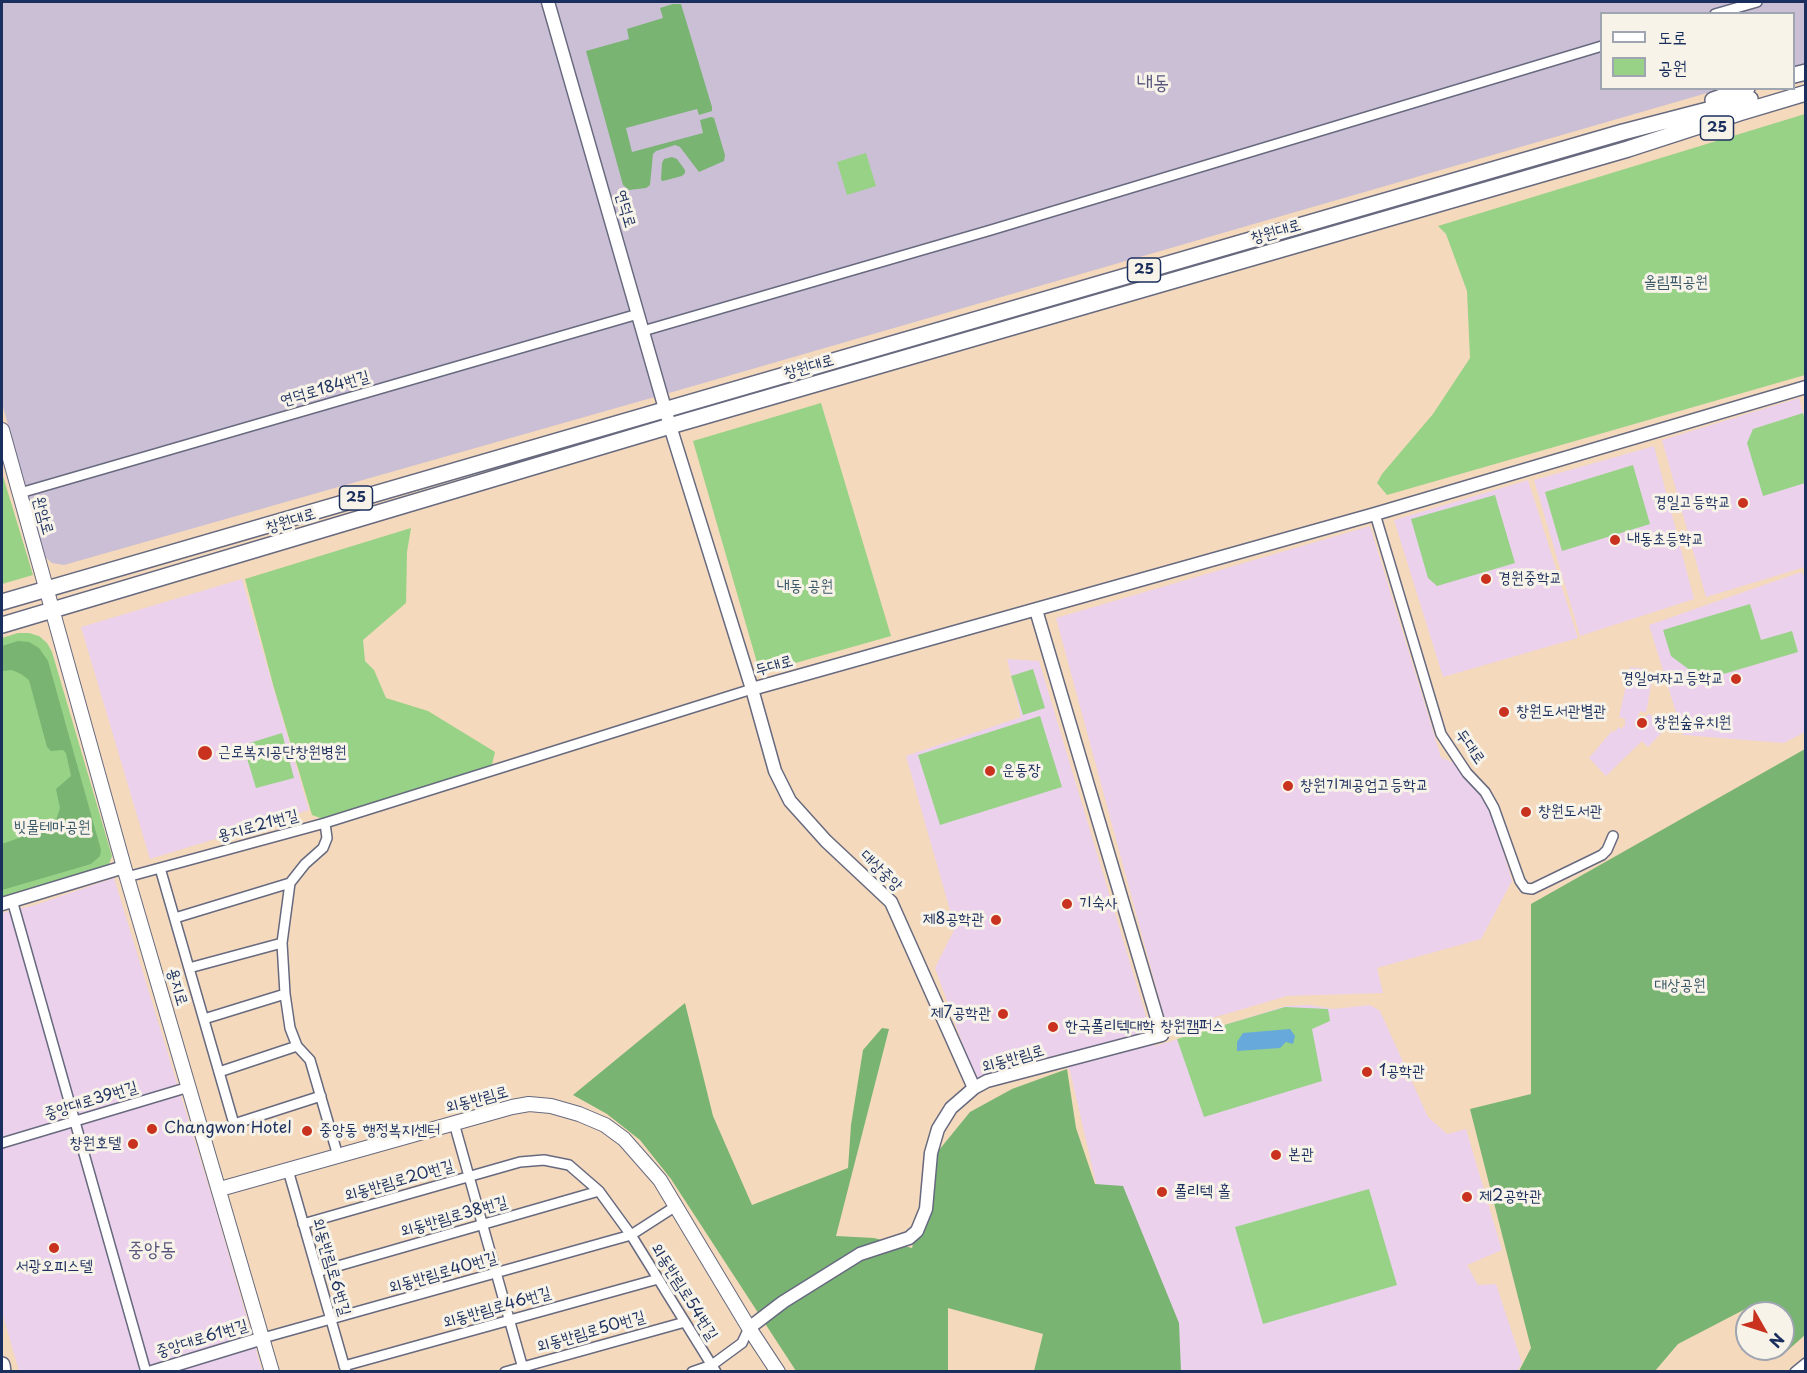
<!DOCTYPE html>
<html>
<head>
<meta charset="utf-8">
<style>
	body { margin:0 }
	#map { position:relative; width:1807px; height:1373px; overflow:hidden; background:#f4d9bc; font-family:"Playpen Sans","Poor Story",sans-serif }
	canvas { display:block }
	.frame { position:absolute; inset:0; border:3px solid #1b2f5e; pointer-events:none }
	.legend { position:absolute; left:1600px; top:12px; width:195px; height:78px; box-sizing:border-box; background:#f7f3e8; border:2px solid #9fa5b1; margin:0; padding:8px 10px; list-style:none; font-size:18px; color:#1b2f5e }
	.legend li { display:flex; align-items:center; gap:12px; height:30px }
	.legend b { width:30px; border:2px solid #9fa5b1 }
	.north { position:absolute; left:1735px; top:1301px; width:60px; height:60px; box-sizing:border-box; background:#f7f3e8; border:2px solid #9fa5b1; border-radius:50%; rotate:129deg; font-size:16px; font-weight:700; line-height:24px; text-align:center; color:#1b2f5e }
	.north::after { content:''; display:block; margin:auto; width:21px; height:27px; background:#c8321e; clip-path:polygon(50% 0,100% 100%,50% 72%,0 100%) }
</style>
</head>
<body>
<div id="map">
<canvas width="1807" height="1373"></canvas>
<div class="frame"></div>
<ul class="legend">
<li><b style="height:8px;background:#fff"></b>도로</li>
<li><b style="height:16px;background:#97d286"></b>공원</li>
</ul>
<div class="north">N</div>
</div>
<script>
const context = document.querySelector('canvas').getContext('2d');
context.lineJoin = 'round';
function fillPath(path, color) { context.fillStyle = color; context.fill(path, 'evenodd'); }
const poly = rows => new Path2D(rows.map(r => 'M' + r).join(''));
function strokePath(path, color, width, dash) { context.strokeStyle = color; context.lineWidth = width; context.lineCap = dash ? 'butt' : 'round'; context.setLineDash(dash || []); context.stroke(path); }
function write(font, color, halo, rows, align = 'center') {
  context.font = font + ' "Playpen Sans","Poor Story",sans-serif'; context.lineWidth = 6; context.setLineDash([]); context.textBaseline = 'middle'; context.strokeStyle = halo; context.fillStyle = color; for (const [text, x, y, turn = 0] of rows) {
    context.save(); context.translate(x, y); context.rotate((+turn || 0) * Math.PI / 180); context.textAlign = isNaN(turn) ? turn : align; if (halo) context.strokeText(text, 0, 0); context.fillText(text, 0, 0); context.restore();
  }
}
const built = poly([
	[1799,398,1806,423,1805,567,1706,597,1662,440],
	[1654,446,1694,599,1580,636,1534,480],
	[1528,480,1578,638,1443,677,1394,520],
	[1370,526,1441,757,1458,765,1490,807,1512,881,1481,939,1377,968,1383,993,1287,996,1168,1031,1056,618],
	[1801,572,1806,578,1805,732,1784,743,1683,735,1649,625],
	[242,579,309,810,150,859,81,627],
	[1007,659,1039,661,1155,1046,1286,1006,1309,1005,1333,1009,1370,1005,1380,1011,1428,1117,1447,1134,1466,1129,1502,1250,1467,1265,1478,1285,1496,1284,1522,1363,1517,1371,1174,1371,1097,1188,1070,1071,1059,1054,976,1081,935,968,955,928,906,756,1021,717],
	[1630,667,1647,669,1646,678,1652,680,1646,713,1640,711,1638,717,1642,721,1649,713,1664,730,1648,747,1642,741,1606,776,1589,758,1612,731,1614,732,1619,727,1621,729,1625,725,1625,719,1619,717],
	[114,878,215,1207,262,1371,19,1371,2,1312,2,913,35,905]
]);
const industrial = poly([
	[2,2,1805,2,1805,64,1794,67,1794,14,1602,14,1602,88,1721,89,676,391,64,565,52,563,44,556,2,403]
]);
const green = poly([
	[1805,114,1805,375,1387,495,1377,483,1382,474,1433,414,1470,358,1467,291,1446,234,1438,226],
	[866,153,876,186,847,195,837,162],
	[821,403,891,636,760,673,693,441],
	[1803,413,1806,423,1805,483,1763,496,1747,443,1753,429],
	[1633,465,1650,524,1562,551,1545,492],
	[2,473,33,575,2,584],
	[1495,495,1515,563,1437,586,1428,578,1411,519],
	[411,528,407,552,406,603,363,640,365,661,374,670,386,698,428,711,495,752,491,769,326,820,312,815,274,688,245,579],
	[1750,604,1761,640,1792,631,1798,652,1703,680,1671,656,1663,630],
	[18,633,29,633,39,636,47,643,52,652,112,856,109,864,102,869,2,898,2,638],
	[1033,669,1045,708,1023,715,1011,676],
	[1040,716,1062,787,940,825,918,755],
	[282,733,294,778,256,788,243,745],
	[1285,1007,1328,1009,1330,1021,1312,1029,1322,1081,1204,1117,1177,1039],
	[1369,1189,1397,1285,1263,1324,1235,1227]
]);
const forest = poly([
	[673,4,681,4,712,107,712,111,699,115,697,109,626,128,632,152,703,133,700,120,711,117,714,118,725,155,724,161,699,172,680,147,675,145,656,151,653,154,650,185,646,188,629,190,623,185,586,51,629,39,627,29,663,18,660,8],
	[672,157,677,159,685,170,685,173,682,176,663,181,661,180,662,163,664,159],
	[18,641,29,642,39,648,48,661,101,850,100,856,91,864,2,890,2,844,47,828,56,820,60,808,56,789,71,776,66,753,63,750,51,751,47,747,29,680,21,674,12,670,2,671,2,646],
	[1805,749,1805,1335,1787,1351,1783,1346,1783,1313,1759,1313,1753,1305,1678,1344,1655,1371,1519,1371,1531,1348,1470,1109,1531,1094,1531,904],
	[685,1003,713,1116,752,1205,848,1168,851,1125,863,1050,882,1028,889,1029,836,1236,874,1238,912,1248,939,1150,970,1112,1012,1089,1067,1069,1076,1128,1095,1184,1123,1186,1179,1323,1181,1371,1034,1371,1043,1334,948,1308,948,1371,796,1371,671,1179,640,1140,607,1114,573,1095]
]);
const water = poly([
	[1290,1029,1295,1036,1293,1044,1286,1042,1280,1048,1237,1051,1237,1042,1243,1033]
]);
const minor = poly([
	[1715,14,1757,2],
	[643,331,991,230,1602,46],
	[20,493,638,314],
	[1375,514,1441,734,1467,773,1485,792,1494,808,1520,881,1525,888,1532,889,1602,855,1607,850,1613,836],
	[325,823,752,689],
	[160,868,234,1124,321,1096],
	[127,877,325,823,327,838,323,848,305,864,290,883,282,943,285,994,290,1028,297,1046,310,1060,338,1156],
	[12,900,146,1372],
	[175,918,290,883],
	[189,968,282,943],
	[204,1019,285,994],
	[219,1072,297,1046],
	[454,1123,524,1372],
	[2,1143,189,1087],
	[288,1170,346,1372],
	[303,1224,520,1162,544,1160,569,1165,599,1191,631,1235,716,1372],
	[317,1272,599,1191],
	[263,1338,631,1235,676,1206],
	[344,1366,658,1279],
	[505,1372,685,1322],
	[692,1372,712,1365,742,1343,749,1328],
	[1795,1372,1806,1363]
]);
const tertiary = poly([
	[548,2,670,426,752,689,1375,514,1806,387],
	[752,689,775,771,790,801,826,841,891,902,974,1088],
	[2,904,124,867],
	[749,1328,783,1302,860,1254,909,1238,917,1231,926,1209,931,1153,938,1129,951,1108,974,1088,987,1081,1162,1035,1036,610],
	[152,1372,263,1338]
]);
const secondary = poly([
	[2,430,124,867,272,1372],
	[220,1189,512,1107,529,1104,551,1106,579,1114,605,1125,624,1139,660,1180,749,1328,778,1372]
]);
const primary = poly([
	[1794,75,1806,72],
	[1713,100,1747,88],
	[2,602,1623,132,1750,99],
	[2,625,670,426,1628,149,1739,113,1806,93],
	[2,1365,3,1372]
]);
const markers = [
	[1743,503,6,"#c8321e"],
	[1615,540,6,"#c8321e"],
	[1486,579,6,"#c8321e"],
	[1736,679,6,"#c8321e"],
	[1504,712,6,"#c8321e"],
	[1642,723,6,"#c8321e"],
	[205,753,8,"#c8321e"],
	[990,771,6,"#c8321e"],
	[1288,786,6,"#c8321e"],
	[1526,812,6,"#c8321e"],
	[1067,904,6,"#c8321e"],
	[996,920,6,"#c8321e"],
	[1003,1014,6,"#c8321e"],
	[1053,1027,6,"#c8321e"],
	[1367,1072,6,"#c8321e"],
	[152,1129,6,"#c8321e"],
	[307,1131,6,"#c8321e"],
	[133,1144,6,"#c8321e"],
	[1276,1155,6,"#c8321e"],
	[1162,1192,6,"#c8321e"],
	[1467,1197,6,"#c8321e"],
	[54,1248,6,"#c8321e"]
];
const shields = [
	[1717,128,33],
	[1144,270,33],
	[356,498,33]
];
const shieldNames = [
	["25",1717,128],
	["25",1144,270],
	["25",356,498]
];
const streetNames = [
	["연덕로",625,209,74],
	["창원대로",1276,232,-16],
	["창원대로",809,367,-16],
	["연덕로184번길",325,389,-16],
	["완암로",43,516,75],
	["창원대로",291,521,-17],
	["두대로",774,666,-16],
	["두대로",1470,747,55],
	["용지로21번길",258,826,-15],
	["대상중앙",881,871,44],
	["용지로",177,987,74],
	["외동반림로",1013,1059,-16],
	["외동반림로",477,1100,-15],
	["중앙대로39번길",91,1101,-17],
	["외동반림로20번길",399,1181,-16],
	["외동반림로38번길",454,1217,-16],
	["외동반림로6번길",331,1267,74],
	["외동반림로40번길",443,1273,-16],
	["외동반림로54번길",684,1292,58],
	["외동반림로46번길",497,1308,-16],
	["외동반림로50번길",591,1332,-16],
	["중앙대로61번길",202,1339,-17]
];
const parkNames = [
	["올림픽공원",1676,283],
	["내동 공원",805,587],
	["빗물테마공원",52,828],
	["대상공원",1680,986]
];
const poiNames = [
	["경일고등학교",1731,503,"right"],
	["내동초등학교",1627,540],
	["경원중학교",1498,579],
	["경일여자고등학교",1724,679,"right"],
	["창원도서관별관",1516,712],
	["창원숲유치원",1654,723],
	["근로복지공단창원병원",218,753],
	["운동장",1002,771],
	["창원기계공업고등학교",1300,786],
	["창원도서관",1538,812],
	["기숙사",1079,904],
	["제8공학관",984,920,"right"],
	["제7공학관",991,1014,"right"],
	["한국폴리텍대학 창원캠퍼스",1065,1027],
	["1공학관",1379,1072],
	["Changwon Hotel",164,1129],
	["중앙동 행정복지센터",319,1131],
	["창원호텔",121,1144,"right"],
	["본관",1288,1155],
	["폴리텍 홀",1174,1192],
	["제2공학관",1479,1197],
	["서광오피스텔",54,1267,"center"]
];
const quarterNames = [
	["내동",1153,83],
	["중앙동",152,1250]
];
fillPath(built, '#ebd1eb');
fillPath(industrial, '#cbbfd5');
fillPath(green, '#97d286');
fillPath(forest, '#79b473');
fillPath(water, '#67a9db');
strokePath(minor, '#676a7f', 12);
strokePath(tertiary, '#676a7f', 15);
strokePath(secondary, '#676a7f', 16);
strokePath(primary, '#676a7f', 18);
strokePath(minor, '#fff', 9);
strokePath(tertiary, '#fff', 12);
strokePath(secondary, '#fff', 14);
strokePath(primary, '#fff', 15);
for (const [x, y, r, color] of markers) { const dot = new Path2D(); dot.arc(x, y, r, 0, 2 * Math.PI); context.fillStyle = color; context.fill(dot); strokePath(dot, '#f7f3e8', 2); }
for (const [x, y, w] of shields) { const box = new Path2D(); box.roundRect(x - w / 2, y - 12, w, 24, 4.5); context.fillStyle = '#f7f3e8'; context.fill(box); strokePath(box, '#1b2f5e', 1.5); }
write('bold 15px', '#1b2f5e', null, shieldNames);
write('16px', '#1b2f5e', '#f7f3e8', streetNames);
write('16px', '#3a5868', '#f7f3e8', parkNames);
write('16px', '#1b2f5e', '#f7f3e8', poiNames, 'left');
write('20px', '#5a577f', '#f7f3e8', quarterNames);
</script>
</body>
</html>
